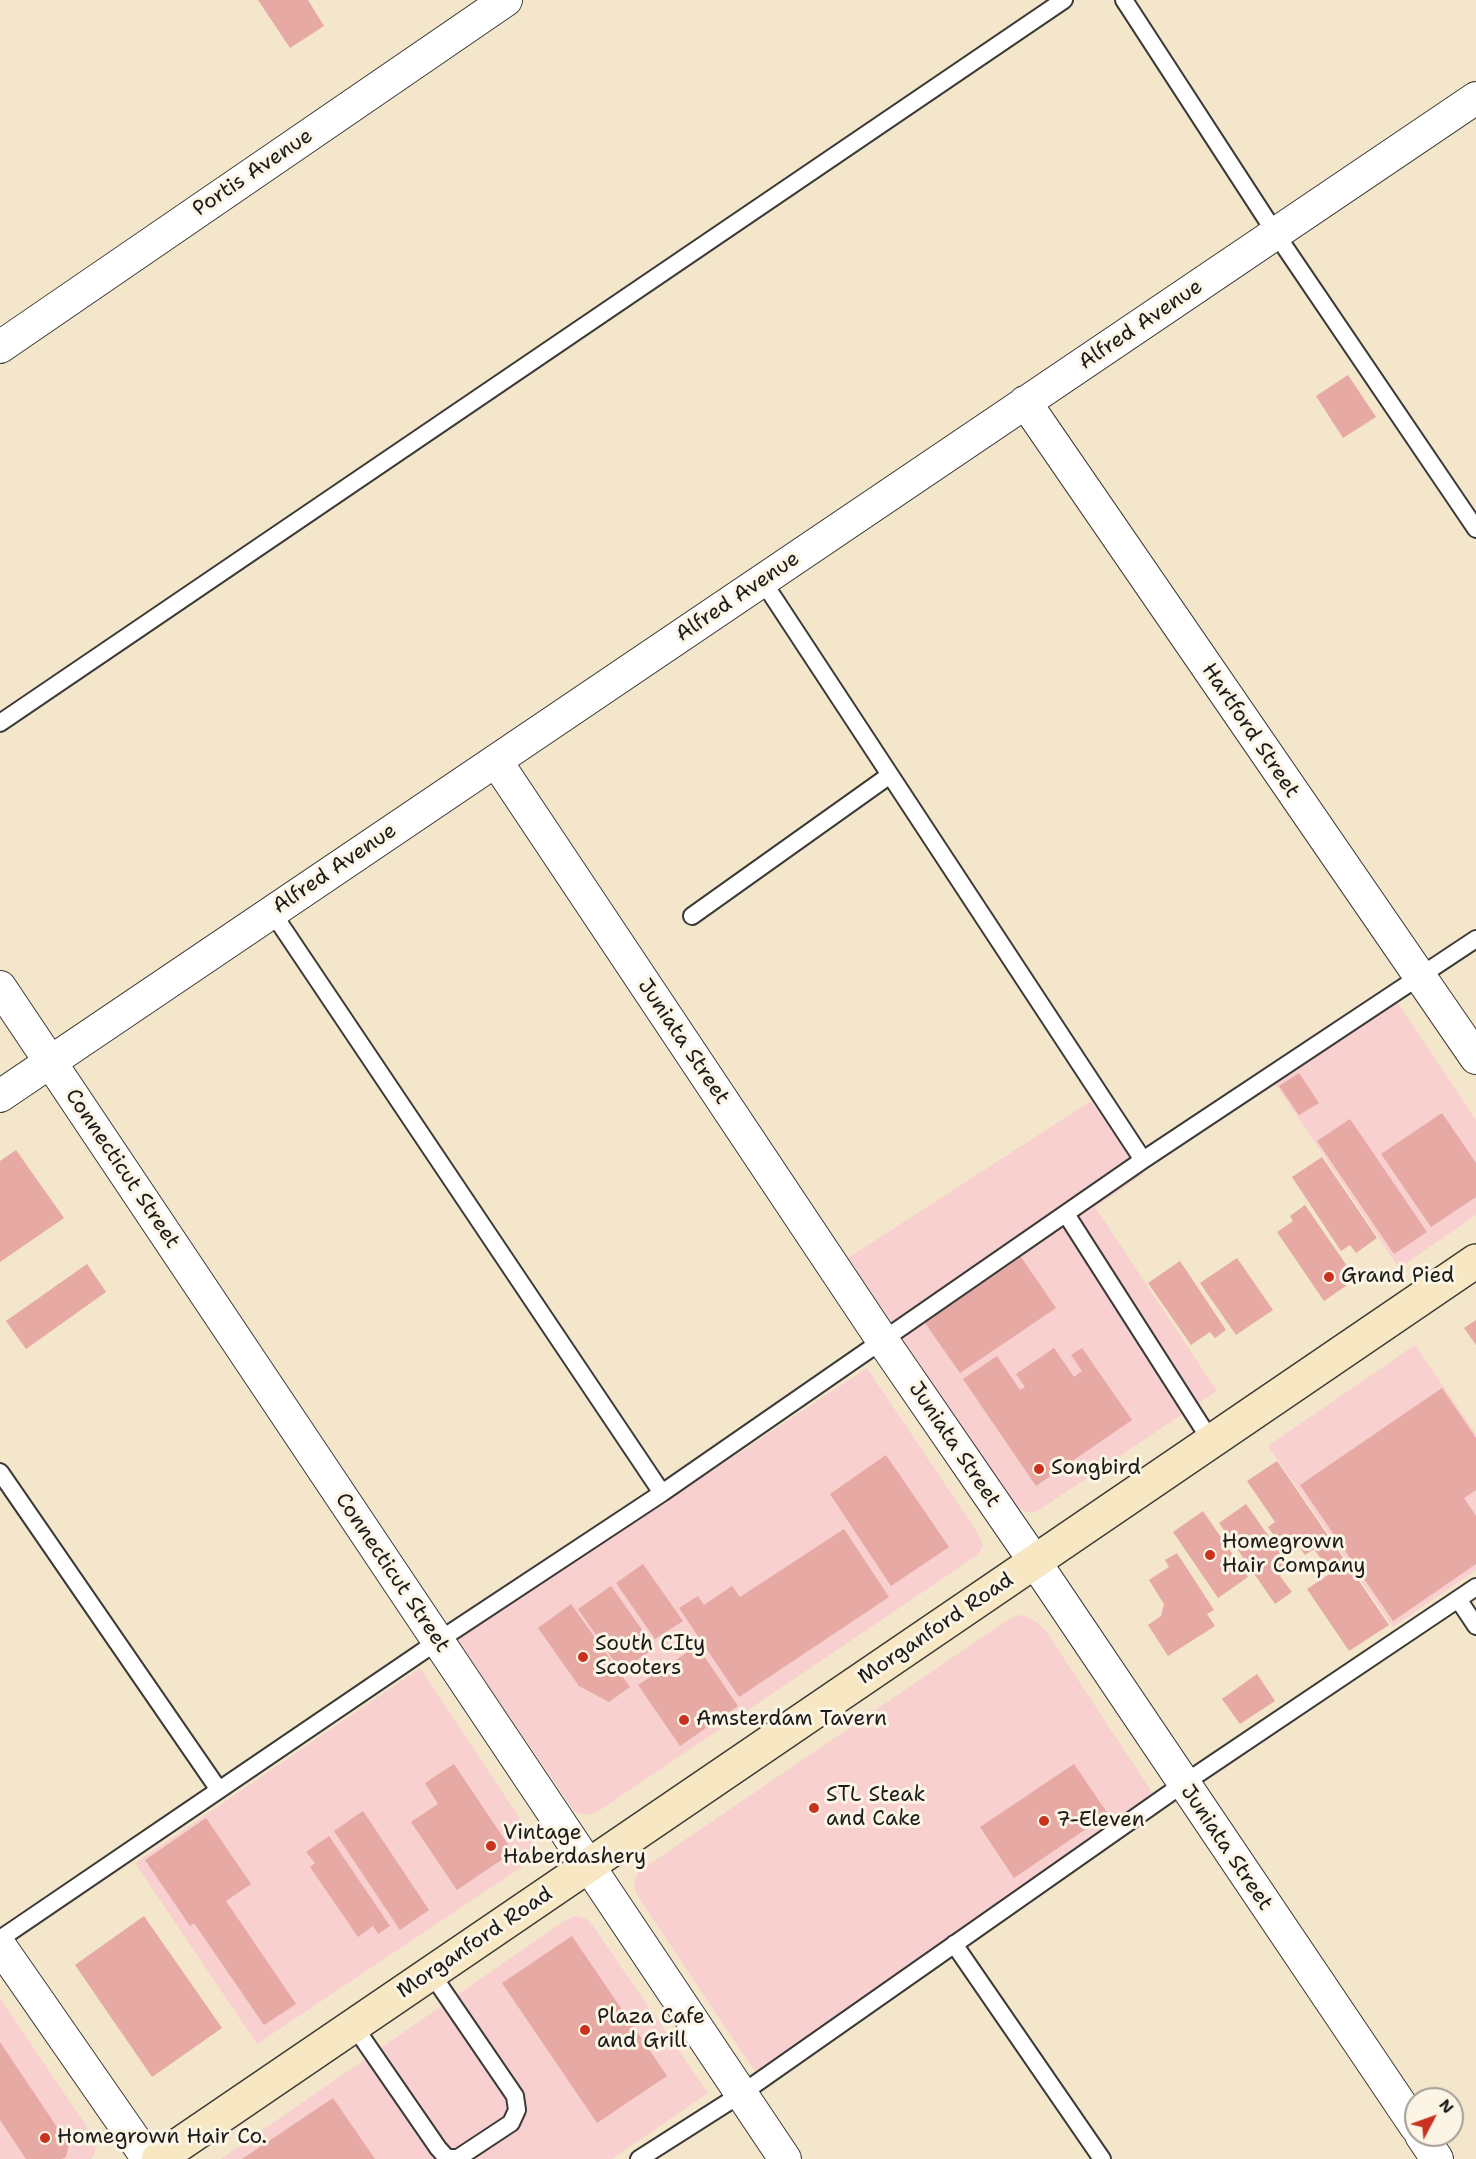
<!DOCTYPE html>
<html>
<head>
<meta charset="utf-8">
<style>
	body { margin:0 }
	#map { position:relative; width:1476px; height:2159px; overflow:hidden; background:#f3e6cb; font-family:"Shantell Sans",sans-serif }
	canvas { display:block }
	.north { position:absolute; left:1404px; top:2087px; width:60px; height:60px; box-sizing:border-box; background:#fcf5e5; border:2px solid #a29e95; border-radius:50%; rotate:49deg; font-size:16px; font-weight:700; line-height:24px; text-align:center; color:#1c1c1c }
	.north::after { content:''; display:block; margin:auto; width:21px; height:27px; background:#c8321e; clip-path:polygon(50% 0,100% 100%,50% 72%,0 100%) }
</style>
</head>
<body>
<div id="map">
<canvas width="1476" height="2159"></canvas>
<div class="north">N</div>
</div>
<script>
const context = document.querySelector('canvas').getContext('2d');
context.lineJoin = 'round';
function fillPath(path, color) { context.fillStyle = color; context.fill(path, 'evenodd'); }
const poly = rows => new Path2D(rows.map(r => 'M' + r).join(''));
function strokePath(path, color, width, dash) { context.strokeStyle = color; context.lineWidth = width; context.lineCap = dash ? 'butt' : 'round'; context.setLineDash(dash || []); context.stroke(path); }
function write(font, color, halo, rows, align = 'center') {
  context.font = font + ' "Shantell Sans",sans-serif'; context.lineWidth = 6; context.setLineDash([]); context.textBaseline = 'middle'; context.strokeStyle = halo; context.fillStyle = color; for (const [text, x, y, turn = 0] of rows) {
    context.save(); context.translate(x, y); context.rotate((+turn || 0) * Math.PI / 180); context.textAlign = isNaN(turn) ? turn : align; if (halo) context.strokeText(text, 0, 0); context.fillText(text, 0, 0); context.restore();
  }
}
const built = poly([
	[1397,1002,1476,1120,1476,1215,1399,1268,1275,1083],
	[1091,1101,1144,1174,1095,1207,1217,1391,1042,1508,1036,1512,1028,1512,1017,1508,848,1258],
	[1415,1345,1476,1434,1476,1570,1393,1627,1268,1446],
	[867,1368,977,1532,983,1545,979,1554,594,1814,585,1815,575,1812,457,1640],
	[1023,1615,1037,1622,1047,1633,1154,1795,756,2073,637,1895,634,1883,638,1872,1012,1617],
	[420,1668,532,1837,534,1848,532,1856,526,1864,257,2044,135,1863],
	[576,1916,586,1919,593,1926,708,2093,612,2159,221,2159,564,1921],
	[0,1998,91,2133,96,2145,95,2154,91,2159,0,2159]
]);
const building = poly([
	[258,0,308,0,324,26,290,48],
	[1348,375,1376,417,1343,438,1316,396],
	[1299,1073,1319,1103,1299,1115,1279,1086],
	[1442,1113,1476,1163,1476,1197,1431,1227,1381,1154],
	[1350,1119,1427,1232,1394,1254,1317,1141],
	[16,1150,64,1218,0,1262,0,1161],
	[1322,1157,1377,1238,1356,1253,1350,1245,1341,1251,1292,1177],
	[1305,1205,1356,1279,1324,1301,1277,1232,1293,1221,1290,1216],
	[1021,1257,1056,1308,960,1373,925,1323],
	[1237,1258,1273,1310,1236,1335,1200,1283],
	[1180,1261,1226,1330,1215,1338,1210,1332,1191,1345,1148,1283],
	[87,1264,106,1292,26,1349,6,1321],
	[1476,1320,1476,1345,1464,1328],
	[1054,1348,1074,1377,1082,1371,1071,1355,1082,1348,1132,1420,1036,1486,963,1379,997,1356,1020,1390,1025,1387,1016,1374],
	[1442,1388,1476,1438,1476,1490,1464,1498,1476,1516,1476,1564,1393,1621,1300,1485],
	[886,1455,949,1547,891,1586,830,1494],
	[1277,1461,1389,1625,1349,1651,1307,1589,1331,1573,1314,1549,1305,1555,1295,1541,1283,1549,1268,1527,1275,1522,1247,1481],
	[1246,1504,1291,1568,1280,1576,1292,1592,1275,1604,1219,1523],
	[1203,1511,1248,1577,1218,1598,1173,1532],
	[844,1529,889,1597,739,1697,679,1608,698,1596,704,1605,732,1586,740,1597],
	[1177,1553,1214,1610,1207,1614,1215,1626,1168,1656,1148,1625,1161,1616,1164,1604,1149,1580,1169,1567,1165,1560],
	[643,1564,683,1621,655,1639,616,1583],
	[611,1586,655,1648,621,1671,578,1609],
	[571,1604,630,1687,609,1702,579,1686,538,1628],
	[697,1646,738,1706,680,1746,638,1685],
	[1257,1674,1275,1701,1240,1724,1222,1699],
	[454,1764,513,1852,457,1890,411,1822,438,1804,425,1783],
	[1074,1764,1108,1814,1014,1878,980,1827],
	[363,1811,429,1910,400,1930,334,1831],
	[206,1818,251,1884,226,1901,296,2004,264,2025,194,1923,190,1926,145,1860],
	[329,1836,390,1926,378,1934,373,1926,358,1937,310,1867,315,1863,306,1852],
	[144,1916,222,2028,152,2077,75,1965],
	[572,1936,667,2076,597,2123,502,1983],
	[0,2042,69,2145,66,2157,62,2159,26,2159,0,2120],
	[333,2098,375,2159,242,2159]
]);
const lane = poly([
	[1124,0,1276,234,1476,529],
	[762,580,1143,1160],
	[0,723,1064,0],
	[692,916,890,775],
	[1066,1214,1211,1441],
	[0,1472,219,1790,0,1939],
	[662,1493,1143,1160,1476,939],
	[1458,1599,1476,1626],
	[219,1790,438,1641,662,1493,272,912],
	[954,1944,1102,2159],
	[354,2026,438,2148,447,2158,458,2158,511,2123,517,2110,515,2096,431,1973],
	[639,2159,741,2094,1183,1784,1476,1587]
]);
const street = poly([
	[0,347,506,0],
	[1025,402,1476,1058],
	[496,761,883,1341,1035,1562,1416,2127],
	[0,987,785,2159],
	[0,1096,1476,98],
	[0,1946,148,2159],
	[1421,2135,1437,2159]
]);
const secondary = poly([
	[158,2159,1476,1261]
]);
const markers = [
	[1329,1277,6,"#c8321e"],
	[1039,1469,6,"#c8321e"],
	[1210,1555,6,"#c8321e"],
	[583,1657,6,"#c8321e"],
	[684,1720,6,"#c8321e"],
	[814,1808,6,"#c8321e"],
	[1044,1821,6,"#c8321e"],
	[491,1846,6,"#c8321e"],
	[585,2030,6,"#c8321e"],
	[45,2138,6,"#c8321e"]
];
const streetNames = [
	["Portis Avenue",253,173,-34],
	["Alfred Avenue",1141,325,-34],
	["Alfred Avenue",738,597,-34],
	["Hartford Street",1250,731,56],
	["Alfred Avenue",335,869,-34],
	["Juniata Street",683,1042,56],
	["Connecticut Street",122,1169,56],
	["Juniata Street",954,1445,56],
	["Connecticut Street",392,1573,56],
	["Morganford Road",936,1629,-34],
	["Juniata Street",1226,1848,56],
	["Morganford Road",475,1943,-34]
];
const poiNames = [
	["Grand Pied",1341,1277],
	["Songbird",1051,1469],
	["Homegrown",1222,1543],
	["Hair Company",1222,1567],
	["South CIty",595,1645],
	["Scooters",595,1669],
	["Amsterdam Tavern",696,1720],
	["STL Steak",826,1796],
	["and Cake",826,1820],
	["7-Eleven",1056,1821],
	["Vintage",503,1834],
	["Haberdashery",503,1858],
	["Plaza Cafe",597,2018],
	["and Grill",597,2042],
	["Homegrown Hair Co.",57,2138]
];
fillPath(built, '#f7d0cf');
fillPath(building, '#e6a9a3');
strokePath(lane, '#3c3a36', 20);
strokePath(street, '#3c3a36', 34);
strokePath(secondary, '#3c3a36', 36);
strokePath(lane, '#fff', 16);
strokePath(street, '#fff', 32);
strokePath(secondary, '#f7e8c3', 33);
for (const [x, y, r, color] of markers) { const dot = new Path2D(); dot.arc(x, y, r, 0, 2 * Math.PI); context.fillStyle = color; context.fill(dot); strokePath(dot, '#fcf5e5', 2); }
write('21px', '#1c1c1c', '#fcf5e5', streetNames);
write('21px', '#1c1c1c', '#fcf5e5', poiNames, 'left');
</script>
</body>
</html>
